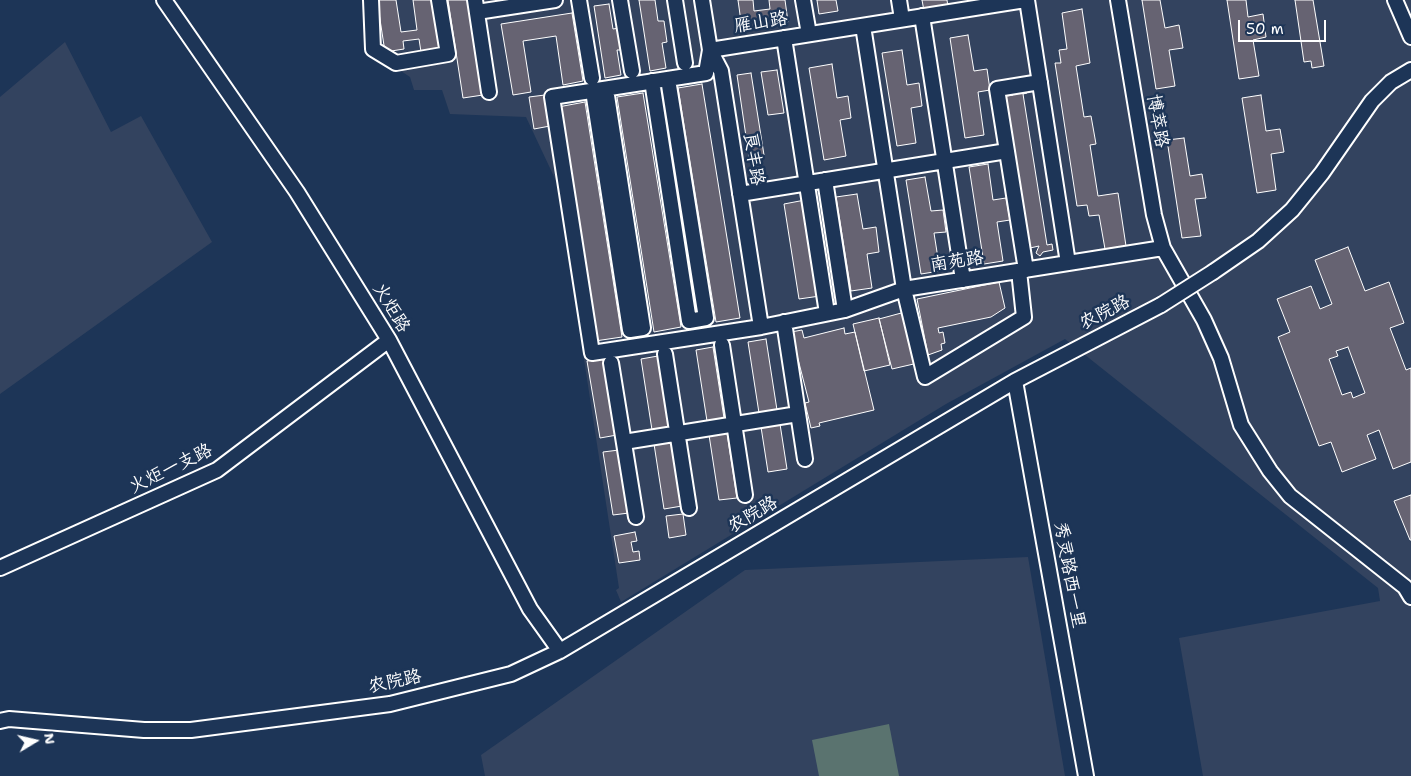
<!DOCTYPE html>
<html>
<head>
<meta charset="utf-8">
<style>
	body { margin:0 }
	#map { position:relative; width:1411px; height:776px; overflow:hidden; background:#1d3557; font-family:"Shantell Sans",sans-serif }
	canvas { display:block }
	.north { position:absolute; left:10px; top:716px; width:50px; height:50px; -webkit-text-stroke:4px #1d3557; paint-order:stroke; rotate:81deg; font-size:14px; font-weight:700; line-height:20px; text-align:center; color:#fff }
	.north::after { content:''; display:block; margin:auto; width:18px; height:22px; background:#fff; clip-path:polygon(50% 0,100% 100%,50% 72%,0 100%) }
	.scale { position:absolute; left:1238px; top:20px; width:88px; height:22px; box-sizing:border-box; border:2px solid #fff; border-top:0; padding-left:6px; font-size:15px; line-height:18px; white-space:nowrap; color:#fff; -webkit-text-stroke:4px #1d3557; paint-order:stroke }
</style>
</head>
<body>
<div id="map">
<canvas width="1411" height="776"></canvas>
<div class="north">N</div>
<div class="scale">50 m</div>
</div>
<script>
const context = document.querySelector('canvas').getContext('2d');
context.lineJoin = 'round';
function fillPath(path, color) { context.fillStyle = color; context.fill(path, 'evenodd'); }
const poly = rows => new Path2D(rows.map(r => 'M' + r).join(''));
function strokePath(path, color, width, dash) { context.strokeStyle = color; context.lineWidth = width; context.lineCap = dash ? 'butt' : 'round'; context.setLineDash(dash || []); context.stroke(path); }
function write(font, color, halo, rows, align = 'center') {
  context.font = font + ' "Shantell Sans","LXGW WenKai TC",sans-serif'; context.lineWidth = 5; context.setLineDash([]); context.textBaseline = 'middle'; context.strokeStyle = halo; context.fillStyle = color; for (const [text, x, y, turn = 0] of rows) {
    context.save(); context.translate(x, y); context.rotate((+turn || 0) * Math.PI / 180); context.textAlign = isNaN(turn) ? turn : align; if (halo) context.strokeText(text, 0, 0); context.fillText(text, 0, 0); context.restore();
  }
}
const built = poly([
	[367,0,1411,0,1411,776,1203,776,1179,638,1380,601,1378,588,1065,339,946,404,621,602,616,590,619,588,557,183,526,117,450,114,442,90,414,90,410,77,369,50],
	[65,42,111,132,141,116,212,242,0,394,0,97],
	[1028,557,1065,776,485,776,481,755,745,570]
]);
const green = poly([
	[889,724,899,776,819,776,812,740]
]);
const building = poly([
	[377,0,396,0,401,32,417,30,413,0,432,0,440,49,421,52,419,39,403,41,404,49,385,52,377,0],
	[448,0,468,0,483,95,463,98,448,0],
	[639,0,655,0,658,21,664,21,667,42,662,43,666,68,650,71,639,0],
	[738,0,753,0,754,11,770,9,769,0,785,0,788,22,742,29,738,0],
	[817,0,836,0,838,11,819,14,817,0],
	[922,0,947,0,948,7,924,11,922,0],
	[1142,0,1160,0,1165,28,1179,25,1183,48,1169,50,1175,86,1156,89,1142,0],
	[1227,0,1246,0,1248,17,1263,14,1266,37,1253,40,1259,76,1239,79,1227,0],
	[1295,0,1313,0,1324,66,1312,68,1311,61,1304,62,1295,0],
	[609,4,613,29,619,28,622,50,617,50,621,75,605,78,594,6,609,4],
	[1082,9,1090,63,1076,66,1084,117,1091,116,1096,144,1090,145,1098,196,1118,193,1126,246,1105,249,1099,215,1089,216,1087,205,1077,206,1055,63,1061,63,1059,50,1067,49,1062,13,1082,9],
	[572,13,583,81,563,85,556,36,523,41,531,92,513,95,501,24,572,13],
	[968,35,974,71,987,69,990,90,978,92,984,135,965,138,950,38,968,35],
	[902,50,907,85,919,83,922,106,911,108,916,143,897,146,882,53,902,50],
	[832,64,837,98,848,96,851,118,840,120,846,156,824,160,809,68,832,64],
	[777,70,784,113,768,115,761,72,777,70],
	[751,73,764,155,749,157,737,75,751,73],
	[702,84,740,318,716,322,678,88,702,84],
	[1026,87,1027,93,1023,94,1047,245,1052,244,1053,250,1043,252,1040,256,1036,253,1039,246,1030,248,1006,96,1013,95,1012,89,1026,87],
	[643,93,681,327,654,332,617,97,643,93],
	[545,95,550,126,534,129,529,97,545,95],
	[1261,95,1266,131,1280,129,1284,152,1271,154,1276,190,1257,193,1242,98,1261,95],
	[585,102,622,337,595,341,558,107,585,102],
	[1184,138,1190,176,1202,174,1206,198,1195,199,1201,236,1182,238,1167,140,1184,138],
	[988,164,993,200,1006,198,1010,220,997,222,1003,261,984,264,969,167,988,164],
	[925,177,931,211,943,210,946,232,934,233,940,271,921,274,906,180,925,177],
	[857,194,863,229,876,227,879,252,867,254,872,288,851,291,836,197,857,194],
	[805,200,820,296,799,299,784,204,805,200],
	[1348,247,1365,291,1389,282,1404,323,1390,328,1406,370,1411,368,1411,462,1393,469,1379,430,1367,435,1376,459,1342,472,1331,442,1319,446,1278,337,1290,332,1277,299,1311,286,1320,309,1332,304,1315,260,1348,247],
	[1348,347,1365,393,1353,398,1351,392,1342,395,1329,359,1338,356,1336,351,1348,347],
	[999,282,1005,308,991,317,938,328,939,333,943,332,945,343,941,344,942,350,928,355,917,299,999,282],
	[905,312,918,363,892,369,879,319,905,312],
	[879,318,890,365,864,371,853,324,879,318],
	[844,328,845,334,855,332,874,410,819,423,820,426,811,428,805,403,809,402,791,332,802,330,804,338,844,328],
	[766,339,777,410,759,413,748,342,766,339],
	[713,347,724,418,707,421,696,350,713,347],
	[658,356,669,427,652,430,641,359,658,356],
	[605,358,617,435,600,438,587,361,605,358],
	[780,424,787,469,768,472,761,427,780,424],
	[727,433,737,498,719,500,709,435,727,433],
	[671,441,682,506,664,509,654,444,671,441],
	[619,450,629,513,613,515,603,452,619,450],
	[1411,495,1411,540,1410,540,1394,501,1411,495],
	[683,514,686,535,669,538,666,516,683,514],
	[635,532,637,541,631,542,633,552,639,551,640,560,619,563,614,536,635,532]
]);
const minor = poly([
	[164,0,297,192,389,340,530,609,560,651],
	[371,0,373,49,396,63,448,54,439,0],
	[475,0,489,92],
	[579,0,592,78],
	[620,0,632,71],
	[675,0,685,63],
	[702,0,710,50,721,71,761,327],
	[803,0,809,34],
	[899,0,902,19],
	[1027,0,1068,263],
	[1118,0,1154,215,1163,248,1204,320,1221,358,1241,425,1270,471,1290,496,1405,587,1411,597],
	[1395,0,1411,37],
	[477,12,555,0],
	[922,16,963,280],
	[863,26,904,289,925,377,1024,317,1019,271],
	[784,38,827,313],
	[710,50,706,73,552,97,592,353,761,327,845,310,904,289,1163,248],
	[710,50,1025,0],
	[652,81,689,321,706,318,668,79],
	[593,91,630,330,643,328,606,89],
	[825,180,845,310],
	[740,194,1007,151],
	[1026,270,997,89,1040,82],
	[1213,272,1258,241,1292,210,1322,173,1372,101,1391,82,1411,70],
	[784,322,805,459],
	[722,345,745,495],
	[665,354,689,508],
	[611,363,636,517],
	[1015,381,1086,776],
	[624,442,798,414],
	[0,568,217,470,389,340],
	[0,721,9,719,144,730,191,730,390,704,511,674,560,651,1015,381,1161,305]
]);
const minorBridge = poly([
	[1161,305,1213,272]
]);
const streetNames = [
	["雁山路",761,23,-9],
	["博萃路",1157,121,80],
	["良丰路",753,159,81],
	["南苑路",957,262,-9],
	["火炬路",391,308,59],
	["农院路",1105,313,-28],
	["火炬一支路",171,469,-26],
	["农院路",753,515,-31],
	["秀灵路西一里",1069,575,80],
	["农院路",395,682,-12]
];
fillPath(built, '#33435f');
fillPath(green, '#5a736f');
fillPath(building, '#666372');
strokePath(building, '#fff', 1);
strokePath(minor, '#fff', 18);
strokePath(minor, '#1d3557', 14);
strokePath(minorBridge, '#fff', 18, []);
strokePath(minorBridge, '#1d3557', 14);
write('18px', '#fff', '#1d3557', streetNames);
</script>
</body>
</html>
